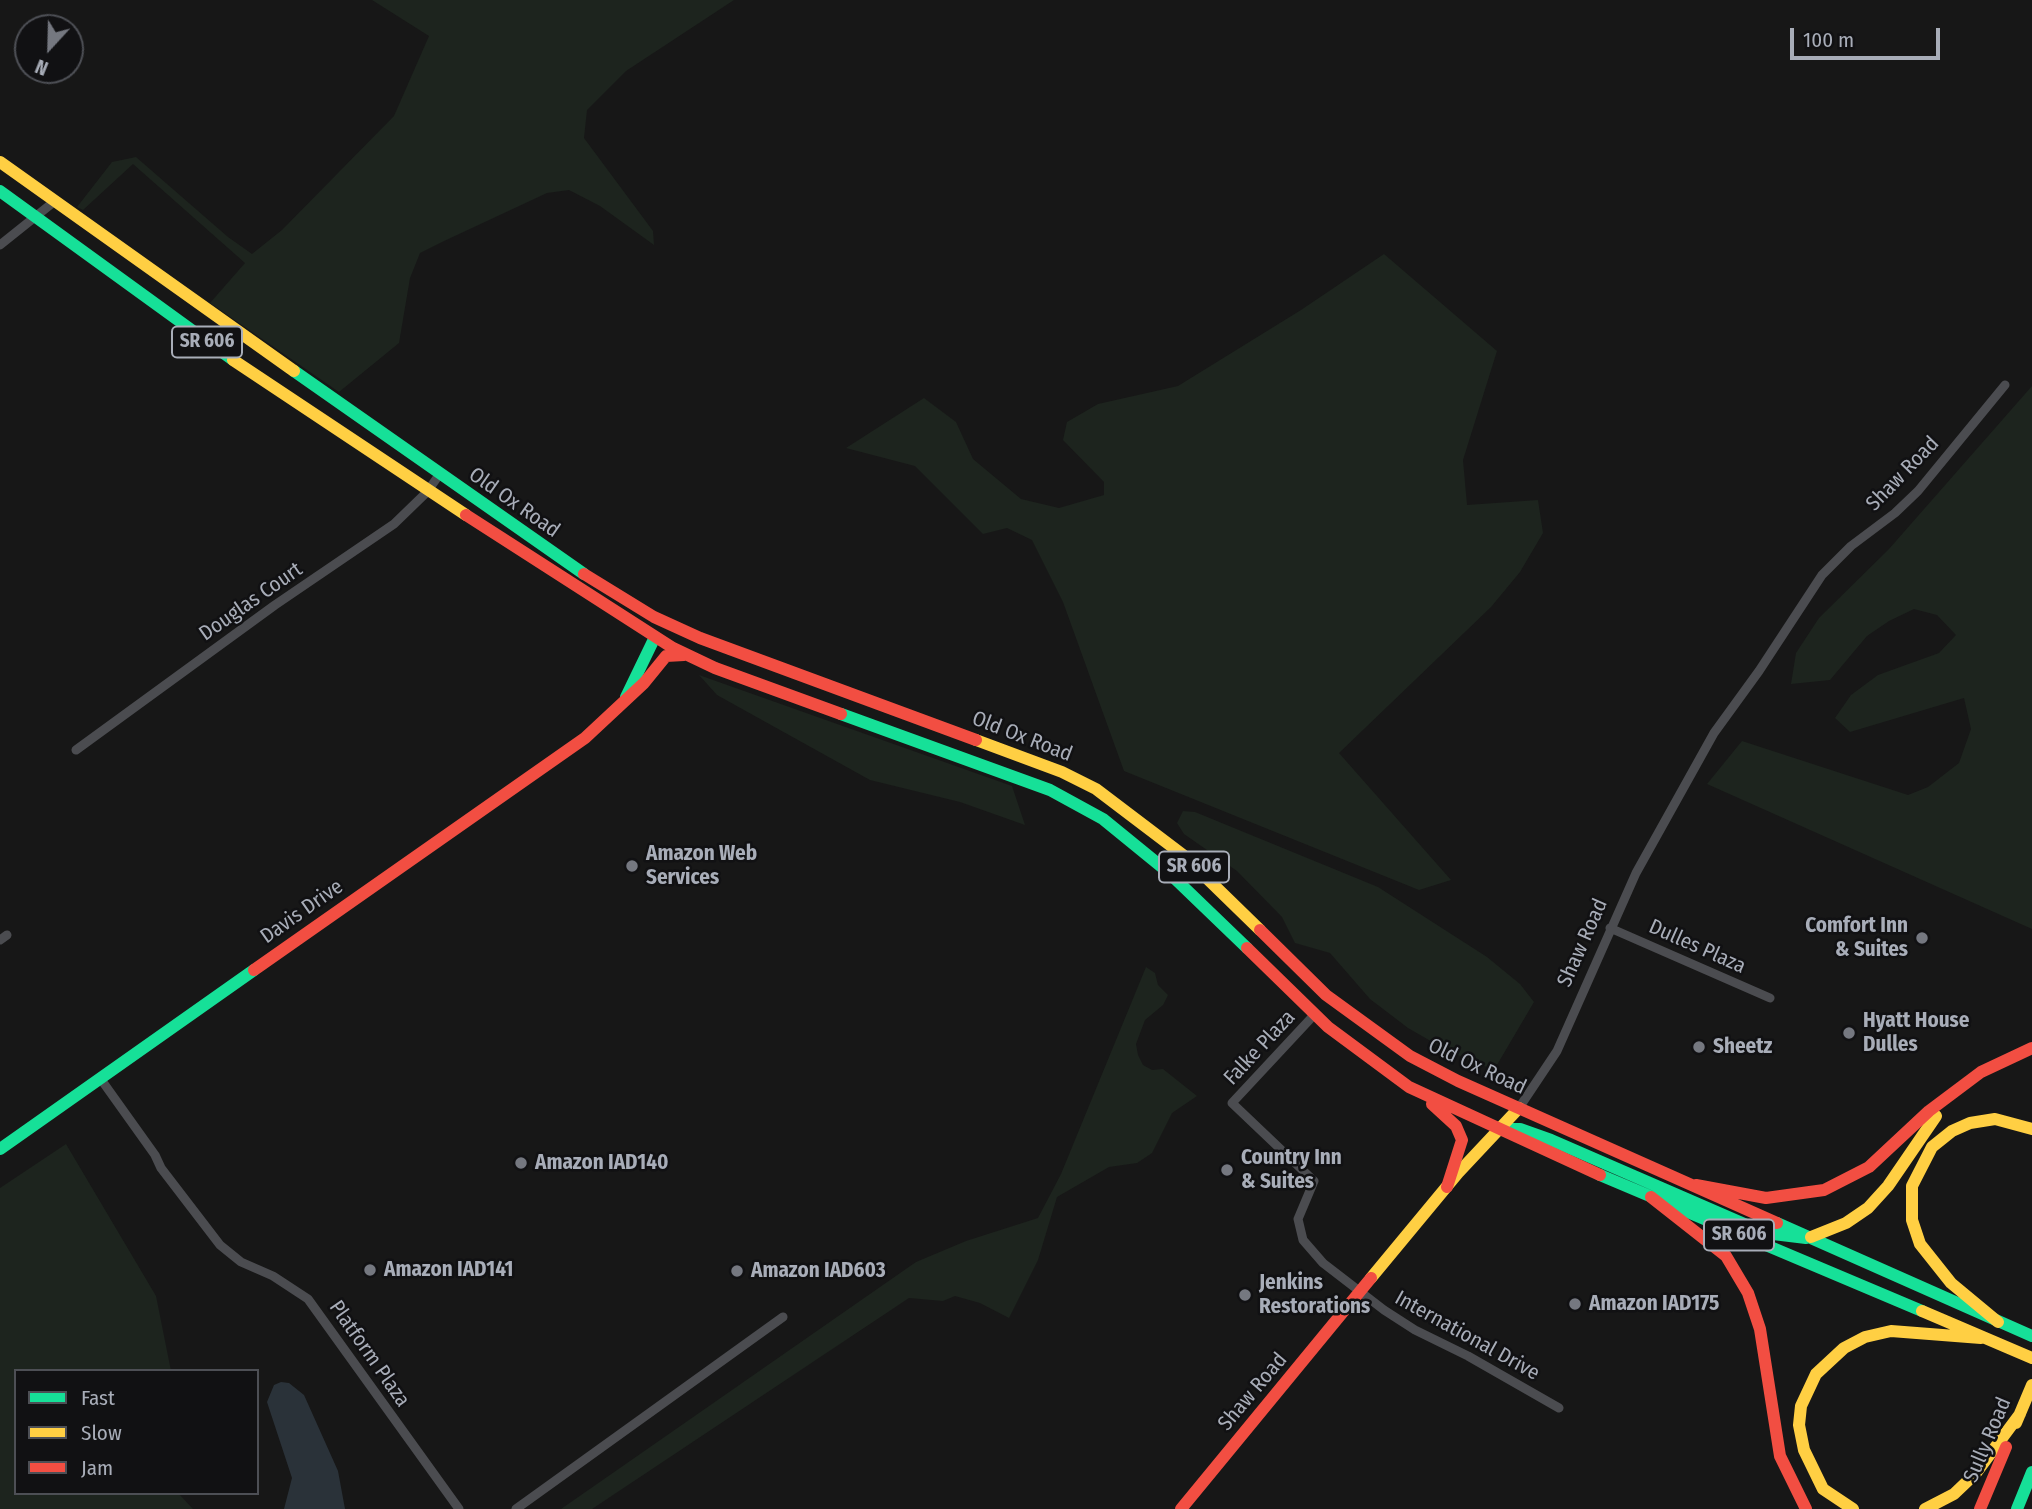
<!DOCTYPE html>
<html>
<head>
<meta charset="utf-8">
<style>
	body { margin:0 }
	#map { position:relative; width:2032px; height:1509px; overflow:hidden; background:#171717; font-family:"Fira Sans Condensed",sans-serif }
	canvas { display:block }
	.legend { position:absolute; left:14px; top:1369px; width:245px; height:126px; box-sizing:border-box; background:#111113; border:2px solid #4d4f55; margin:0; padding:9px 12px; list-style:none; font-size:21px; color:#a8adb8 }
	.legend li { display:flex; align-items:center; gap:14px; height:35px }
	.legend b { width:35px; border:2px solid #4d4f55 }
	.north { position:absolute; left:14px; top:14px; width:70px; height:70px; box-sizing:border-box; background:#111113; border:2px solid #4d4f55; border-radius:50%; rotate:202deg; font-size:19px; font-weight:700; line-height:28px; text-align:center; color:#a8adb8 }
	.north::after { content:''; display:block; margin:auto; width:24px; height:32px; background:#757880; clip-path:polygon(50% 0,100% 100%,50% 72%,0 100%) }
	.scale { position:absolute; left:1790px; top:28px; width:150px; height:32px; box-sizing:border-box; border:4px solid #a8adb8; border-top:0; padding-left:9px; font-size:21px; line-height:24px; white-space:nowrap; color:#a8adb8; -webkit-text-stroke:5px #111113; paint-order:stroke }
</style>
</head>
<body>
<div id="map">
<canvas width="2032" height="1509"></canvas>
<ul class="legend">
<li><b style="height:9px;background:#16e098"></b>Fast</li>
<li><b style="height:9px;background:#ffcf43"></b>Slow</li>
<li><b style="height:9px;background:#f24e42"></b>Jam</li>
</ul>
<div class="north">N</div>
<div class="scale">100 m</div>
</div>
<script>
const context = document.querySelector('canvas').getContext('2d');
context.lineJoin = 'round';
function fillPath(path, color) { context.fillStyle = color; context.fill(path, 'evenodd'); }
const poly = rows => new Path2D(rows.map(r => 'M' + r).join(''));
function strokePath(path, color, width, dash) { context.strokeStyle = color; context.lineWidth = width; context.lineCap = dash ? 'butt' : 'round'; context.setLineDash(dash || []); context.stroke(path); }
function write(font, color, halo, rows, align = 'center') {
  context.font = font + ' "Fira Sans Condensed",sans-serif'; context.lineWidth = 5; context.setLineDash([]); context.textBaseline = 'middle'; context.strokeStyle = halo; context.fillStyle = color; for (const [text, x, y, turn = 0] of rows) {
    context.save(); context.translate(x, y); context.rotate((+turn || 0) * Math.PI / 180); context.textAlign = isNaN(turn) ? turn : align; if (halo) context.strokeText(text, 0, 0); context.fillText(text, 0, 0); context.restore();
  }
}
const green = poly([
	[372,0,734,0,626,71,587,110,584,138,653,231,654,245,600,206,569,190,547,193,442,242,420,253,410,278,399,343,339,392,210,303,245,263,133,164,83,210,77,207,112,162,136,157,228,237,252,254,282,230,394,116,429,36],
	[1384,254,1497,351,1463,460,1467,505,1538,500,1543,533,1520,572,1491,607,1339,753,1451,880,1419,890,1124,771,1063,602,1032,540,1007,528,983,534,915,466,846,448,924,398,956,422,973,459,1021,499,1059,508,1104,495,1104,482,1063,440,1067,422,1098,404,1178,386,1301,310],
	[2032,386,2032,929,1707,784,1742,741,1908,795,1928,787,1959,763,1971,729,1964,698,1850,732,1835,718,1851,695,1878,675,1939,653,1956,635,1937,615,1914,609,1889,621,1867,636,1830,680,1791,684,1796,653,1819,618,1889,549],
	[699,675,1012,786,1025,825,960,802,870,780,717,695],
	[1183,811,1195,812,1378,887,1487,957,1520,984,1534,1002,1494,1070,1448,1051,1408,1028,1370,999,1330,953,1295,943,1282,917,1237,871,1184,834,1177,823],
	[1146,967,1155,973,1158,985,1168,995,1163,1005,1145,1020,1136,1044,1138,1055,1143,1065,1152,1070,1163,1069,1197,1096,1172,1113,1152,1153,1137,1163,1109,1167,1057,1197,1038,1260,1009,1318,980,1303,955,1296,943,1301,909,1298,592,1509,561,1509,916,1262,966,1241,1038,1218,1061,1174],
	[66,1144,156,1296,171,1371,16,1371,16,1493,178,1493,193,1509,0,1509,0,1188]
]);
const water = poly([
	[281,1382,289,1383,304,1395,338,1471,345,1509,284,1509,292,1478,267,1402,274,1385]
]);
const street = poly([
	[0,245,55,201],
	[76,750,275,605,394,524,427,492,439,475],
	[1610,928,1770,998],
	[0,940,7,935],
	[1314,1015,1232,1103,1314,1181,1298,1219,1303,1240,1323,1263,1384,1310,1415,1330,1468,1356,1559,1408],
	[100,1078,155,1155,161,1168,220,1245,241,1262,273,1276,308,1299,459,1509],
	[1519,1108,1557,1051,1636,873,1714,733,1759,671,1822,575,1851,546,1895,513,1918,491,2005,385],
	[516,1509,783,1317]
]);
const fast = poly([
	[0,191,233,360],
	[294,371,584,574],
	[626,697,655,637],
	[841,714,1050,790,1103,819,1168,872,1247,948],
	[1502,1129,1520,1129,1551,1140,1765,1233,1806,1238],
	[0,1149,254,970],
	[1600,1175,1922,1311],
	[1777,1223,2032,1336],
	[2017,1509,2032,1472]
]);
const slow = poly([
	[0,162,294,371],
	[233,360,466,515],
	[976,740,1062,772,1096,789,1183,855,1260,930],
	[1811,1237,1846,1223,1868,1208,1888,1186,1936,1116],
	[1371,1278,1458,1173,1519,1108],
	[1922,1311,2032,1358],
	[1998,1322,1951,1283,1920,1244,1912,1220,1912,1186,1932,1147,1952,1131,1970,1123,1995,1119,2032,1129],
	[2016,1423,2032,1385],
	[1853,1509,1823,1489,1804,1450,1799,1425,1801,1406,1816,1374,1844,1348,1865,1337,1891,1331,1981,1338],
	[1925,1509,1954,1494,1976,1473,2020,1414]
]);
const jam = poly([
	[466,515,673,648,715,668,841,714],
	[584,574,654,617,700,638,976,740],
	[1260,930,1326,995,1410,1056,1458,1081,1777,1223],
	[1247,948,1328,1027,1409,1087,1600,1175],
	[254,970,585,738,644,683,666,656,684,655],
	[1432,1104,1456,1126,1462,1140,1447,1187],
	[1696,1185,1766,1198,1824,1190,1869,1167,1929,1111,1981,1072,2032,1048],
	[1651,1197,1726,1256,1748,1293,1760,1329,1780,1456,1806,1509],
	[1181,1509,1371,1278],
	[1980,1509,2006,1447]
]);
const markers = [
	[632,866,7,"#757880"],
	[1922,938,7,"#757880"],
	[1849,1033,7,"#757880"],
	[1699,1047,7,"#757880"],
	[521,1163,7,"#757880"],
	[1227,1170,7,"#757880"],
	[370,1270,7,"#757880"],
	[737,1271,7,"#757880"],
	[1245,1295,7,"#757880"],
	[1575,1304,7,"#757880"]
];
const shields = [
	[207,342,70],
	[1194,867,70],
	[1739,1235,70]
];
const shieldNames = [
	["SR 606",207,342],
	["SR 606",1194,867],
	["SR 606",1739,1235]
];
const streetNames = [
	["Shaw Road",1903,474,-46],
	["Old Ox Road",514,503,35],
	["Douglas Court",251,602,-35],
	["Old Ox Road",1022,737,21],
	["Davis Drive",302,912,-35],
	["Shaw Road",1583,943,-66],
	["Dulles Plaza",1697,947,24],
	["Falke Plaza",1260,1048,-47],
	["Old Ox Road",1477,1067,25],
	["International Drive",1467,1336,29],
	["Platform Plaza",369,1354,55],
	["Shaw Road",1253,1392,-50],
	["Sully Road",1988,1440,-67]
];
const poiNames = [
	["Amazon Web",646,854],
	["Services",646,878],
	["Comfort Inn",1908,926,"right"],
	["& Suites",1908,950,"right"],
	["Hyatt House",1863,1021],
	["Dulles",1863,1045],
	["Sheetz",1713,1047],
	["Country Inn",1241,1158],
	["& Suites",1241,1182],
	["Amazon IAD140",535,1163],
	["Amazon IAD141",384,1270],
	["Amazon IAD603",751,1271],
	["Jenkins",1259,1283],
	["Restorations",1259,1307],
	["Amazon IAD175",1589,1304]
];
fillPath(green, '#1d241e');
fillPath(water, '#2a3239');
strokePath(street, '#4b4c50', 9);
strokePath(fast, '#16e098', 12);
strokePath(slow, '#ffcf43', 12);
strokePath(jam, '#f24e42', 12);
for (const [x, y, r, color] of markers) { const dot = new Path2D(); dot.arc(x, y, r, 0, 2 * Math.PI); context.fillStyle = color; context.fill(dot); strokePath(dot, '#111113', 2.5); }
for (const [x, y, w] of shields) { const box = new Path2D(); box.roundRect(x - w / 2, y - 15.5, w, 31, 5); context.fillStyle = '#111113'; context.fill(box); strokePath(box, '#a8adb8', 2); }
write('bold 19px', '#a8adb8', null, shieldNames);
write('21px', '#a8adb8', '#111113', streetNames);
write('bold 21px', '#a8adb8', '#111113', poiNames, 'left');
</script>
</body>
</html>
